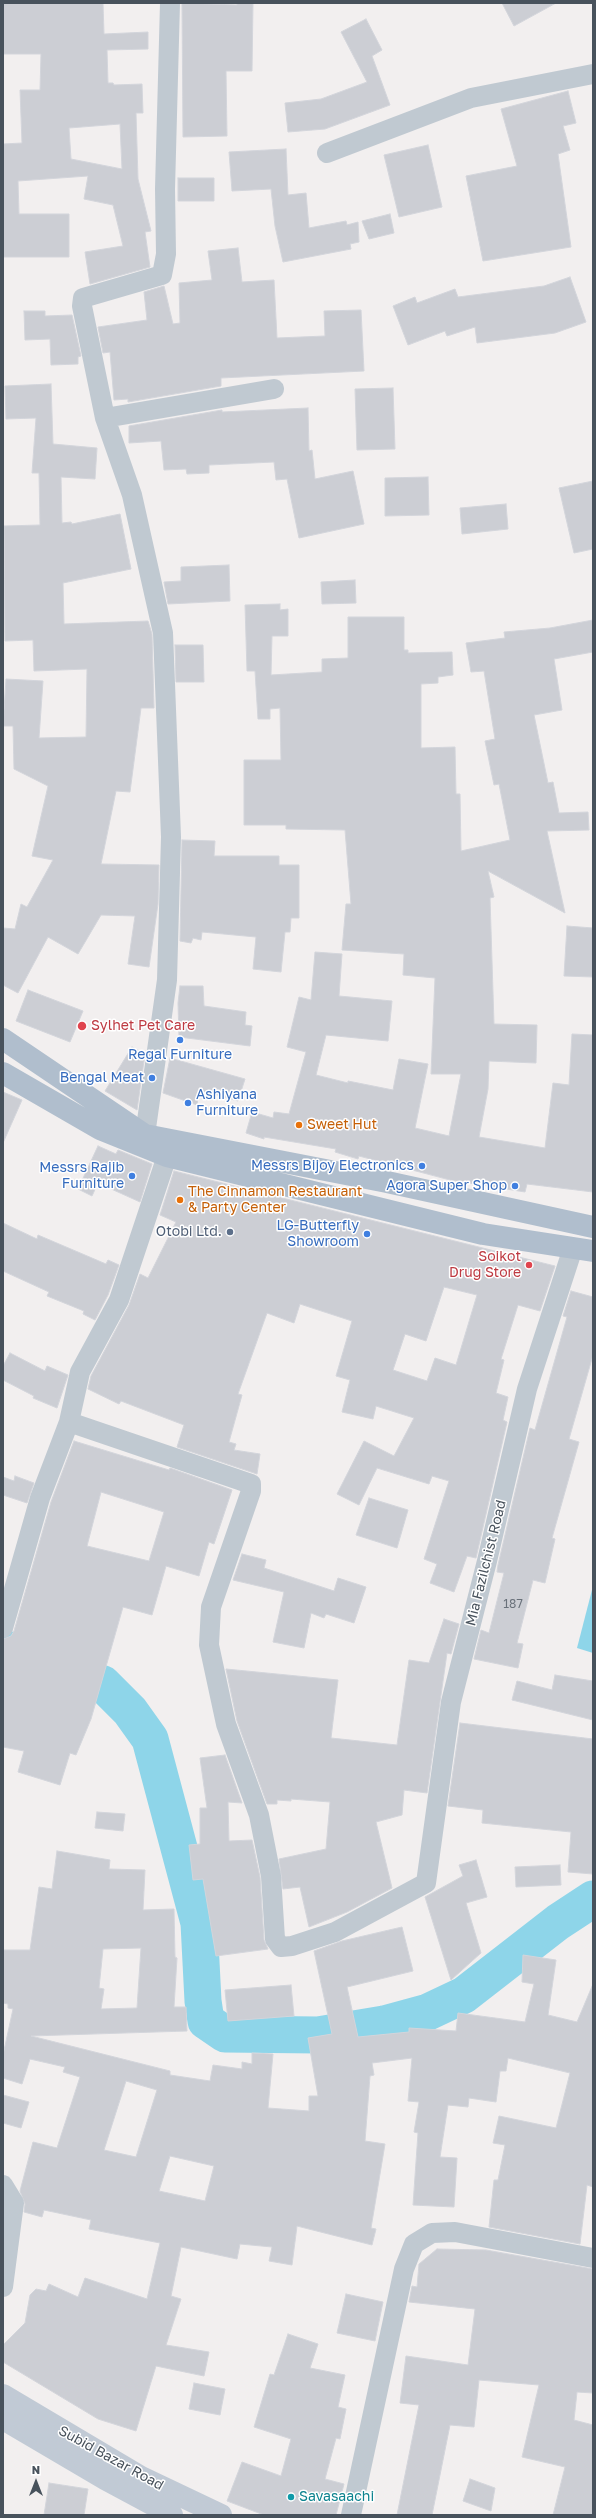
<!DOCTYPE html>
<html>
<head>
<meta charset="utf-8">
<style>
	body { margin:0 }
	#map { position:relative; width:596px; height:2518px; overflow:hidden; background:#f2efef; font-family:"Golos Text",sans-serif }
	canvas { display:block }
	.frame { position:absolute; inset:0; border:4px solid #48525c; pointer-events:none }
	.north { position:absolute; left:16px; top:2462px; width:40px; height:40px; -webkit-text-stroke:3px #fff; paint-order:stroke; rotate:0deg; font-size:11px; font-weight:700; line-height:16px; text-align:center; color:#48525c }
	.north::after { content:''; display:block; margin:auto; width:14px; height:18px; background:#48525c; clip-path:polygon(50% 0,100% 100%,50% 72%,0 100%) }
</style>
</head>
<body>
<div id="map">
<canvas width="596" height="2518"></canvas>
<div class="frame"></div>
<div class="north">N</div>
</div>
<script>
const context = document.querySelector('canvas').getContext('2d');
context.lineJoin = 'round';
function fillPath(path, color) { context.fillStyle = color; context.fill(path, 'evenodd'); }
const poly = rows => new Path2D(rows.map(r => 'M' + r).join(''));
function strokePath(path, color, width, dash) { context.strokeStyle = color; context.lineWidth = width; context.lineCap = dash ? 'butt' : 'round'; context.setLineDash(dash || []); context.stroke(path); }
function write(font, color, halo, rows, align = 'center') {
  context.font = font + ' "Golos Text",sans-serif'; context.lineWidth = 3; context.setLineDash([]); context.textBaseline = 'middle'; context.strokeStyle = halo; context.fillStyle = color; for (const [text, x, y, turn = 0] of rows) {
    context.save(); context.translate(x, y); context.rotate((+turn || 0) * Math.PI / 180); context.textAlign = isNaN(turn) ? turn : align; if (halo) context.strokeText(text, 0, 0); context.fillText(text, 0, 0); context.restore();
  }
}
const water = poly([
	[593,1586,593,1653,577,1648]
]);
const river = poly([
	[3,1648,103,1684,130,1711,150,1739,199,1923,203,2001,206,2021,225,2034,318,2035,384,2024,428,2012,464,1995,558,1922,593,1899]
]);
const building = poly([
	[3,3,103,3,104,34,148,32,148,49,107,50,108,83,113,83,114,85,142,84,143,113,136,113,138,179,151,231,145,232,150,267,90,284,85,252,123,246,113,205,84,199,88,176,18,181,19,214,69,214,69,257,3,257,3,144,22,143,20,90,40,90,41,54,3,54,3,3],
	[120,124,122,169,71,159,69,128,120,124],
	[182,3,237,5,237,3,253,3,252,71,226,71,227,136,183,137,182,3],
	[502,3,556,3,514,26,502,3],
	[366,19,382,50,372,56,390,105,325,129,288,132,285,103,321,99,367,82,341,32,366,19],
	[568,91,576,123,563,126,570,150,558,154,571,247,483,261,466,176,517,166,501,109,568,91],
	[428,145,442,207,399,217,384,155,428,145],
	[286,149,288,195,306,193,309,228,346,221,347,225,358,222,359,242,350,244,351,249,283,262,275,226,271,189,232,191,229,152,286,149],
	[178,178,214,178,214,201,178,201,178,178],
	[390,214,394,233,369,239,362,221,390,214],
	[238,248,242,282,274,280,277,338,325,336,324,311,361,310,364,371,221,378,221,386,128,402,128,399,114,400,110,352,103,353,98,327,147,320,144,292,164,286,173,324,180,323,179,283,212,280,208,251,238,248],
	[570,277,586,322,555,333,477,343,475,327,447,336,445,331,408,345,393,306,415,297,417,303,455,289,458,297,544,286,570,277],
	[24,311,45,311,45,316,72,315,81,356,78,357,78,364,51,365,50,339,25,340,24,311],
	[51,384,53,444,97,448,95,479,61,477,62,523,71,522,72,524,120,514,131,569,63,583,64,624,148,621,152,634,154,708,141,708,130,792,116,791,101,864,159,865,158,904,149,967,128,964,135,916,101,915,78,954,48,937,18,993,3,985,3,928,15,929,21,904,27,907,53,860,32,856,48,786,14,769,13,726,3,726,6,679,43,681,39,738,86,737,87,669,34,671,33,640,5,641,4,526,40,525,39,473,32,473,36,418,6,419,5,386,51,384],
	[393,388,395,449,357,450,355,389,393,388],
	[308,408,309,451,312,450,315,479,353,471,364,524,299,538,287,479,276,480,274,462,209,465,209,473,187,474,186,469,164,470,161,441,129,443,129,426,222,410,222,412,308,408],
	[428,477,429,515,385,516,385,478,428,477],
	[593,481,593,549,574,553,559,488,593,481],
	[506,504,508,529,462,534,460,508,506,504],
	[229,565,230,601,168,604,164,582,181,581,181,567,229,565],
	[355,580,356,603,322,604,321,582,355,580],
	[280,604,280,610,288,609,288,636,272,636,271,675,322,672,322,659,348,658,348,617,404,617,404,650,408,650,408,653,452,652,453,675,438,677,438,683,421,684,421,748,455,747,456,794,460,794,461,851,510,840,499,784,494,785,485,741,495,739,484,671,471,672,466,643,505,638,504,632,550,628,593,620,593,652,554,659,562,710,534,715,548,783,553,782,559,813,588,812,589,830,547,831,565,913,488,871,494,897,490,898,494,1024,537,1025,536,1063,489,1061,488,1089,479,1137,545,1148,553,1083,569,1085,572,1034,593,1035,593,1192,527,1184,525,1192,450,1180,359,1156,358,1159,335,1152,336,1149,264,1137,264,1139,246,1133,252,1112,273,1118,274,1112,289,1114,306,1052,287,1047,299,997,311,1000,315,952,342,954,339,996,392,1001,388,1041,326,1035,316,1075,348,1083,348,1081,393,1090,399,1059,428,1064,415,1128,449,1136,461,1074,431,1074,435,978,403,975,404,954,342,950,346,904,351,904,345,830,286,829,286,825,244,825,244,760,281,760,280,708,270,709,270,719,258,719,255,671,247,671,245,605,280,604],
	[175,645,203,645,204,682,176,682,175,645],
	[182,840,215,841,214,856,279,856,279,865,299,865,299,918,291,918,290,932,285,932,281,972,253,969,256,937,202,932,201,940,193,938,191,943,180,941,182,840],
	[567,926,593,928,593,977,564,976,567,926],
	[180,986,203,986,204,1006,246,1012,245,1025,252,1026,250,1046,179,1037,178,1003,180,986],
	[28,990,83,1011,70,1042,16,1021,28,990],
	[132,1047,145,1054,137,1110,105,1091,132,1047],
	[170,1058,245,1079,238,1101,199,1090,197,1105,163,1093,170,1058],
	[3,1092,22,1100,3,1143,3,1092],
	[98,1146,116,1154,118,1150,152,1164,140,1202,98,1183,92,1196,78,1189,98,1146],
	[174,1171,555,1266,540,1311,518,1305,501,1359,504,1360,496,1393,508,1397,503,1420,507,1422,476,1558,467,1556,454,1592,430,1583,437,1564,424,1559,449,1481,432,1476,429,1484,377,1468,359,1505,337,1494,364,1441,394,1456,414,1418,376,1406,373,1419,342,1412,350,1380,336,1376,352,1321,300,1304,294,1323,267,1313,238,1394,242,1395,229,1442,236,1444,234,1450,260,1454,257,1474,177,1447,184,1425,121,1401,119,1404,88,1389,91,1376,129,1305,140,1274,148,1278,176,1222,160,1215,174,1171],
	[444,1287,477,1295,456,1365,435,1358,427,1381,393,1370,405,1334,426,1341,444,1287],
	[3,1223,37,1239,38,1235,106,1264,108,1260,119,1265,108,1295,95,1320,83,1314,84,1311,47,1296,49,1292,3,1271,3,1223],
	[571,1291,593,1297,593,1355,569,1439,579,1442,552,1538,555,1539,545,1583,533,1580,517,1643,523,1644,518,1668,474,1659,481,1630,489,1633,504,1573,497,1572,498,1565,530,1428,535,1430,567,1317,563,1316,571,1291],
	[10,1353,45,1371,47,1366,68,1375,57,1408,33,1398,34,1396,3,1380,3,1366,10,1353],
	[74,1441,169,1470,170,1468,232,1490,214,1544,209,1542,199,1576,166,1566,152,1615,123,1607,91,1719,76,1755,70,1753,60,1785,18,1772,24,1751,3,1747,3,1639,11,1636,14,1631,51,1502,74,1441],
	[101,1492,164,1512,149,1561,87,1546,101,1492],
	[15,1476,34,1483,27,1503,3,1495,3,1477,14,1481,15,1476],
	[369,1498,408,1510,397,1548,356,1535,369,1498],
	[242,1554,266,1560,264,1568,334,1591,338,1578,366,1587,354,1623,326,1614,324,1618,311,1613,304,1648,273,1642,284,1592,233,1580,242,1554],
	[444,1619,459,1624,451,1654,447,1653,427,1793,404,1790,402,1815,376,1822,392,1888,347,1912,309,1927,300,1887,283,1889,279,1859,326,1849,330,1802,291,1799,291,1801,277,1800,277,1804,267,1804,237,1721,226,1669,338,1680,331,1738,397,1745,409,1660,429,1663,444,1619],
	[555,1675,593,1681,593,1720,512,1700,517,1681,552,1690,555,1675],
	[460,1723,593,1739,593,1874,568,1872,571,1832,482,1823,483,1810,448,1806,460,1723],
	[225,1755,242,1803,228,1802,229,1841,252,1840,260,1877,264,1940,268,1949,216,1956,203,1879,193,1880,189,1845,200,1844,200,1808,207,1808,200,1758,225,1755],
	[97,1812,125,1814,123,1831,95,1828,97,1812],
	[57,1851,110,1860,109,1869,145,1870,143,1910,174,1909,175,1957,177,1958,174,2007,186,2007,187,2031,31,2036,170,2071,170,2075,210,2081,213,2065,242,2069,242,2062,252,2064,252,2053,273,2054,268,2108,309,2111,309,2096,318,2096,308,2038,332,2034,314,1951,342,1941,402,1927,413,1971,347,1987,358,2037,409,2032,409,2028,456,2031,458,2013,525,2022,534,1984,522,1982,523,1955,556,1960,548,2015,577,2022,593,1984,593,2187,587,2185,580,2244,489,2227,494,2180,498,2180,505,2145,493,2143,499,2116,556,2128,570,2073,508,2058,506,2071,500,2071,496,2102,469,2098,468,2107,448,2105,440,2157,457,2158,454,2207,413,2205,418,2133,414,2132,419,2102,408,2101,412,2058,372,2063,374,2075,370,2076,365,2141,385,2144,371,2228,376,2229,372,2245,297,2226,292,2265,269,2261,272,2247,240,2244,237,2259,181,2247,171,2296,181,2299,166,2345,209,2352,204,2376,156,2366,136,2431,98,2419,3,2362,3,2345,25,2323,30,2295,36,2289,46,2291,49,2284,78,2297,85,2278,147,2299,160,2243,89,2229,91,2220,44,2210,42,2217,24,2212,25,2204,20,2191,33,2142,57,2148,80,2077,63,2072,65,2067,30,2059,22,2084,3,2078,3,2055,13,2009,8,2008,8,2004,3,2003,3,1950,30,1950,39,1887,52,1889,57,1851],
	[141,1948,137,2008,101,2009,104,1989,99,1988,103,1949,141,1948],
	[126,2081,157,2090,136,2157,104,2150,126,2081],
	[170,2156,214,2166,205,2201,159,2191,170,2156],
	[476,1860,487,1897,466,1903,481,1953,451,1980,425,1897,463,1876,459,1865,476,1860],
	[560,1865,561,1885,516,1887,515,1867,560,1865],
	[291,1985,294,2016,228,2021,225,1990,291,1985],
	[3,2095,29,2102,21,2128,3,2123,3,2095],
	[437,2249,486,2250,593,2269,593,2393,577,2392,574,2420,593,2425,593,2515,553,2515,565,2467,522,2457,539,2385,479,2380,474,2427,450,2425,432,2515,397,2515,419,2405,400,2403,406,2356,468,2365,475,2309,409,2302,412,2286,417,2287,419,2264,437,2249],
	[346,2294,383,2302,375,2341,337,2333,346,2294],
	[288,2334,318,2344,310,2368,345,2375,338,2407,346,2409,340,2439,336,2438,325,2479,344,2484,336,2515,264,2515,227,2501,242,2462,281,2476,291,2439,254,2427,270,2374,274,2375,288,2334],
	[194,2383,225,2389,220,2415,189,2409,194,2383],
	[470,2479,495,2488,491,2511,463,2501,470,2479],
	[49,2483,88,2489,84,2515,44,2515,49,2483]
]);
const minor = poly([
	[327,153,471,98,593,74],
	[105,418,274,389],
	[145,1135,167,980,171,837,163,633,132,495,105,418,82,306,83,298,162,275,166,254,165,189,170,3],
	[69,1422,251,1484,251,1491,211,1607,209,1645,226,1724,259,1815,271,1876,275,1939,281,1947,292,1946,335,1932,426,1883,451,1702,487,1561,527,1389,573,1248],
	[3,1628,40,1498,69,1422,80,1372,119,1300,167,1156],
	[3,2185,14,2203,3,2287],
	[351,2515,404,2269,414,2244,432,2233,455,2232,593,2258]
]);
const secondary = poly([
	[3,2395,141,2477,221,2515],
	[3,2419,105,2479,172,2515]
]);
const primary = poly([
	[3,1039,145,1135,387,1182,593,1227],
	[3,1073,100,1129,167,1156,483,1234,593,1251]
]);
const markers = [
	[82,1026,5,"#e0444e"],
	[180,1040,4,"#3f7fe0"],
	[152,1078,4,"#3f7fe0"],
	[188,1103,4,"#3f7fe0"],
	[299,1125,4,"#e8710a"],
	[422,1166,4,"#3f7fe0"],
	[132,1176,4,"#3f7fe0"],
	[515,1186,4,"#3f7fe0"],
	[180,1200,4,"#e8710a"],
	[230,1232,4,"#5c6f8a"],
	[367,1234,4,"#3f7fe0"],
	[529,1265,4,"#e0444e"],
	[291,2497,4,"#0f9aa8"]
];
const numberNames = [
	["187",513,1604]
];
const healthNames = [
	["Sylhet Pet Care",91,1026],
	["Soikot",521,1257,"right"],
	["Drug Store",521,1273,"right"]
];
const shopNames = [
	["Regal Furniture",180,1055,"center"],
	["Bengal Meat",144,1078],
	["Ashiyana",196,1095,"left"],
	["Furniture",196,1111,"left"],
	["Messrs Bijoy Electronics",414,1166],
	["Messrs Rajib",124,1168],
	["Furniture",124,1184],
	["Agora Super Shop",507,1186],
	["LG-Butterfly",359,1226],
	["Showroom",359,1242]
];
const foodNames = [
	["Sweet Hut",307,1125],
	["The Cinnamon Restaurant",188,1192],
	["& Party Center",188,1208]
];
const serviceNames = [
	["Otobi Ltd.",222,1232]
];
const streetNames = [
	["Mia Fazilchist Road",486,1563,-76],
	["Subid Bazar Road",111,2458,29]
];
const cultureNames = [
	["Savasaachi",299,2497]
];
fillPath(water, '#8ed5e9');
strokePath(river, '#8ed5e9', 37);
fillPath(building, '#ccced4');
strokePath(building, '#d3d5db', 1);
strokePath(minor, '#c0c9d1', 20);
strokePath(secondary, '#c1cad5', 22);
strokePath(primary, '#b0becd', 22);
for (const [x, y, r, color] of markers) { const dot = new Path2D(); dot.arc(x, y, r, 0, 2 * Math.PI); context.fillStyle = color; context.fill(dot); strokePath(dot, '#fff', 1.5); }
write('12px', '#69717a', null, numberNames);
write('14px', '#be3a42', '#fff', healthNames, 'left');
write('14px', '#366cbe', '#fff', shopNames, 'right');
write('14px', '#c56008', '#fff', foodNames, 'left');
write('14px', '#4e5e75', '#fff', serviceNames, 'right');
write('14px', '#48525c', '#fff', streetNames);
write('14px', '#0d838f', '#fff', cultureNames, 'left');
</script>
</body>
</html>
